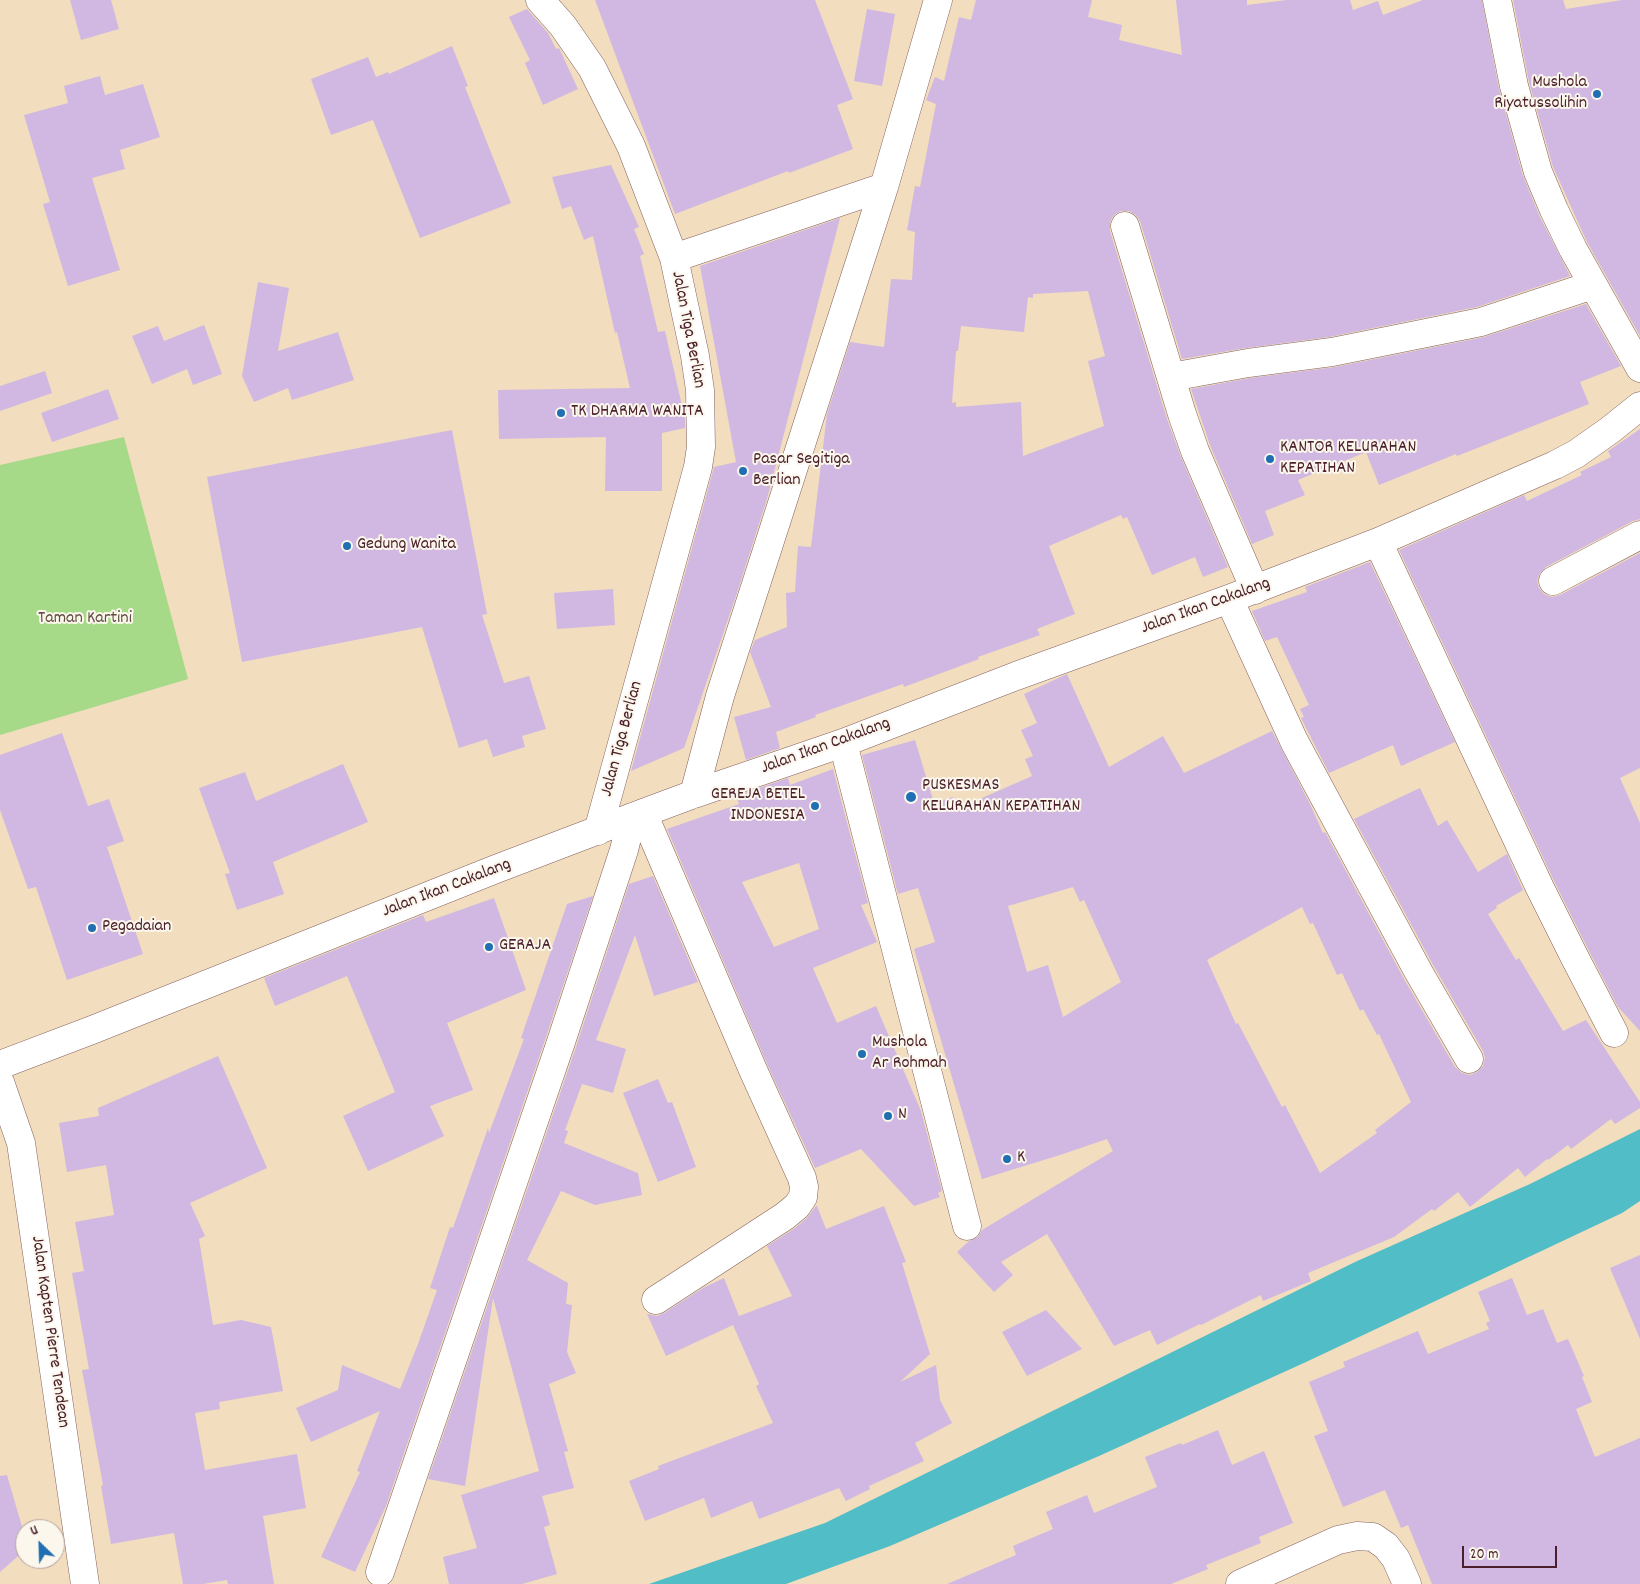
<!DOCTYPE html>
<html>
<head>
<meta charset="utf-8">
<style>
	body { margin:0 }
	#map { position:relative; width:1640px; height:1584px; overflow:hidden; background:#f2ddbe; font-family:Dekko,sans-serif }
	canvas { display:block }
	.north { position:absolute; left:15px; top:1519px; width:50px; height:50px; box-sizing:border-box; background:#fbf7ec; border:1px solid #b4a19f; border-radius:50%; rotate:336deg; font-size:14px; font-weight:700; line-height:20px; text-align:center; color:#4a1f2b }
	.north::after { content:''; display:block; margin:auto; width:18px; height:22px; background:#1f6fb2; clip-path:polygon(50% 0,100% 100%,50% 72%,0 100%) }
	.scale { position:absolute; left:1462px; top:1546px; width:95px; height:22px; box-sizing:border-box; border:2px solid #4a1f2b; border-top:0; padding-left:6px; font-size:15px; line-height:18px; white-space:nowrap; color:#4a1f2b; -webkit-text-stroke:4px #fbf7ec; paint-order:stroke }
</style>
</head>
<body>
<div id="map">
<canvas width="1640" height="1584"></canvas>
<div class="north">U</div>
<div class="scale">20 m</div>
</div>
<script>
const context = document.querySelector('canvas').getContext('2d');
context.lineJoin = 'round';
function fillPath(path, color) { context.fillStyle = color; context.fill(path, 'evenodd'); }
const poly = rows => new Path2D(rows.map(r => 'M' + r).join(''));
function strokePath(path, color, width, dash) { context.strokeStyle = color; context.lineWidth = width; context.lineCap = dash ? 'butt' : 'round'; context.setLineDash(dash || []); context.stroke(path); }
function write(font, color, halo, rows, align = 'center') {
  context.font = font + ' Dekko,sans-serif'; context.lineWidth = 4; context.setLineDash([]); context.textBaseline = 'middle'; context.strokeStyle = halo; context.fillStyle = color; for (const [text, x, y, turn = 0] of rows) {
    context.save(); context.translate(x, y); context.rotate((+turn || 0) * Math.PI / 180); context.textAlign = isNaN(turn) ? turn : align; if (halo) context.strokeText(text, 0, 0); context.fillText(text, 0, 0); context.restore();
  }
}
const green = poly([
	[124,437,188,679,0,735,0,465]
]);
const water = poly([
	[1640,1129,1640,1201,1622,1213,1306,1362,1099,1456,890,1546,786,1584,649,1584,825,1523,1355,1262,1530,1184]
]);
const building = poly([
	[70,0,111,0,119,29,81,40],
	[595,0,815,0,853,99,837,105,853,149,789,173,788,171,675,214],
	[976,0,1092,0,1088,17,1122,25,1119,40,1182,55,1176,0,1247,0,1247,5,1287,0,1350,0,1353,10,1378,1,1383,15,1423,0,1482,0,1499,89,1523,176,1540,217,1570,276,1477,307,1329,337,1246,348,1182,359,1140,221,1136,215,1129,211,1120,211,1113,216,1110,222,1110,231,1167,419,1181,457,1228,567,1203,577,1195,557,1152,575,1127,517,1123,519,1121,515,1049,546,1075,614,1037,629,1040,635,978,657,979,659,904,687,903,684,815,715,816,717,776,732,780,748,746,760,734,717,771,707,750,652,755,640,787,627,786,593,795,592,798,546,811,547,827,414,850,342,884,347,891,279,912,280,915,232,907,230,915,186,920,187,936,104,926,100,935,77,944,81,959,17,971,20],
	[1088,291,1105,356,1088,361,1104,426,1023,456,1021,402,956,407,956,402,952,403,956,351,958,351,961,326,1024,332,1028,297,1033,298,1033,294],
	[1513,0,1563,0,1566,9,1622,0,1640,0,1640,336,1587,242,1553,167,1529,82],
	[527,9,548,33,556,49,559,48,578,89,543,105,525,63,530,60,509,17],
	[867,9,895,14,882,86,854,81],
	[452,46,468,86,465,87,511,203,420,238,373,120,331,135,311,79,368,57,376,77,388,72,389,74],
	[100,76,105,95,143,84,160,137,120,150,125,169,92,178,120,270,68,286,43,204,50,202,24,115,68,103,64,86],
	[611,165,639,227,634,229,644,254,640,256,658,332,665,331,685,419,685,428,662,433,662,491,605,491,606,437,499,439,498,390,630,388,617,332,615,333,593,236,584,240,571,206,562,209,552,177],
	[840,218,767,499,736,596,684,748,631,771,714,467,736,462,700,266],
	[258,282,289,288,278,351,338,332,354,380,292,400,288,388,254,402,242,376],
	[1586,304,1621,366,1580,382,1589,404,1457,456,1456,454,1379,485,1366,452,1298,480,1305,495,1265,511,1274,535,1252,544,1210,445,1191,389,1250,378,1335,367,1484,337],
	[204,325,222,374,193,385,187,369,152,384,132,336,158,326,164,341],
	[45,371,52,393,0,411,0,386],
	[108,389,119,419,52,442,41,413],
	[1640,429,1640,519,1633,521,1546,567,1540,573,1537,581,1539,588,1544,594,1552,597,1560,595,1640,553,1640,768,1620,778,1640,823,1640,1031,1618,1007,1588,949,1554,881,1399,550,1524,495,1527,501,1582,475,1580,472,1611,457,1608,451],
	[452,430,487,614,482,615,504,683,529,676,546,729,522,736,525,747,493,757,487,739,459,748,422,627,242,662,207,477],
	[1370,562,1455,742,1401,766,1393,745,1329,773,1301,718,1304,717,1300,709,1309,705,1277,637,1265,641,1252,611,1307,592,1305,587],
	[613,589,615,625,557,629,554,593],
	[1067,674,1109,767,1163,736,1184,773,1272,731,1310,804,1323,833,1325,832,1404,979,1455,1067,1462,1073,1470,1075,1477,1072,1483,1066,1485,1058,1483,1051,1432,963,1354,819,1420,788,1438,826,1447,820,1478,872,1507,854,1523,890,1496,906,1497,908,1488,914,1516,960,1519,958,1563,1031,1586,1020,1640,1102,1640,1108,1615,1124,1611,1119,1571,1149,1568,1145,1548,1160,1547,1159,1525,1177,1518,1168,1470,1207,1458,1192,1434,1211,1432,1209,1394,1237,1308,1273,1311,1281,1263,1301,1261,1295,1201,1325,1200,1324,1157,1345,1150,1330,1114,1346,1047,1234,1001,1262,1013,1275,994,1292,957,1252,969,1241,978,1237,982,1230,1113,1151,1107,1139,1060,1155,982,1179,914,949,935,942,918,888,898,894,862,755,915,740,934,803,953,797,957,809,1032,776,1025,759,1033,756,1021,730,1037,723,1024,694],
	[1073,887,1080,902,1084,900,1121,982,1063,1017,1048,965,1027,972,1008,906],
	[1302,907,1310,924,1313,923,1337,975,1342,973,1360,1011,1363,1009,1377,1035,1379,1034,1411,1102,1375,1130,1377,1133,1320,1173,1285,1105,1282,1107,1238,1023,1236,1024,1207,960],
	[62,733,88,806,109,799,124,841,107,847,143,954,67,980,36,887,28,889,0,810,0,755],
	[343,764,368,822,273,862,284,894,237,910,225,874,230,873,199,788,245,772,256,801],
	[833,769,868,903,861,905,877,942,813,968,837,1023,876,1006,921,1111,942,1191,938,1193,940,1197,914,1206,861,1149,815,1168,767,1064,667,829,739,804,736,796,788,778,790,785],
	[799,863,819,929,774,947,742,882],
	[653,876,698,982,654,996,635,935,596,1040,626,1049,613,1093,582,1084,565,1130,568,1131,564,1143,638,1173,642,1195,595,1205,561,1191,527,1260,568,1283,566,1304,572,1305,567,1352,576,1373,549,1384,568,1451,564,1452,574,1488,542,1496,550,1525,544,1527,557,1574,522,1584,449,1584,443,1557,477,1548,461,1495,539,1471,493,1298,465,1486,428,1479,576,1047,629,884],
	[593,896,546,1037,386,1506,355,1572,321,1557,360,1472,357,1471,380,1411,311,1442,296,1408,338,1390,342,1365,400,1389,418,1344,437,1290,430,1288,450,1227,453,1228,488,1128,489,1133,524,1039,521,1038,567,904],
	[494,898,526,990,447,1023,473,1090,430,1106,444,1136,368,1171,343,1116,395,1092,347,976,275,1006,264,978,423,915,426,922],
	[218,1056,267,1168,190,1203,205,1236,199,1239,213,1325,241,1320,271,1327,283,1391,219,1402,220,1409,195,1413,205,1470,297,1454,306,1508,263,1516,274,1584,228,1584,227,1580,203,1584,183,1584,174,1533,111,1544,101,1486,103,1485,82,1370,89,1369,72,1273,84,1271,75,1222,114,1215,106,1165,67,1172,59,1123,99,1116,98,1108],
	[658,1079,668,1103,672,1102,696,1167,658,1182,623,1093],
	[816,1206,817,1206,826,1229,884,1206,906,1262,902,1263,930,1354,900,1382,936,1365,940,1400,952,1423,915,1443,924,1461,869,1486,870,1489,846,1501,839,1488,759,1519,752,1501,711,1518,704,1498,645,1521,629,1481,659,1469,658,1466,773,1423,756,1386,759,1384,733,1325,666,1356,647,1314,657,1316,664,1313,703,1288,724,1278,739,1316,792,1296,767,1246,795,1228,807,1218],
	[1640,1255,1640,1339,1610,1268],
	[1512,1278,1527,1315,1543,1309,1557,1343,1568,1339,1584,1376,1582,1377,1592,1402,1576,1409,1595,1457,1640,1438,1640,1584,1432,1584,1408,1525,1401,1528,1385,1490,1343,1507,1314,1436,1328,1431,1309,1382,1345,1367,1343,1362,1418,1331,1428,1354,1489,1329,1486,1323,1490,1321,1478,1292],
	[1046,1310,1082,1349,1027,1376,1002,1332],
	[1218,1430,1232,1465,1264,1451,1293,1523,1259,1537,1261,1543,1206,1565,1208,1569,1171,1584,947,1584,1016,1555,1013,1546,1053,1529,1046,1512,1087,1495,1094,1513,1157,1487,1145,1457,1181,1443,1182,1445],
	[7,1475,25,1537,25,1550,0,1572,0,1476]
]);
const minor = poly([
	[540,0,563,26,592,68,631,146,674,258,695,356,700,390,701,447,698,467,598,831],
	[1497,0,1514,86,1538,172,1554,210,1573,249,1640,368],
	[1125,226,1182,414,1195,451,1255,590],
	[674,258,884,187],
	[1171,377,1248,363,1332,352,1481,322,1593,285],
	[1378,542,1540,888,1574,956,1614,1033],
	[1553,581,1640,535],
	[1229,599,1294,741,1418,971,1469,1059],
	[843,743,967,1226],
	[694,794,720,696,884,187,938,0],
	[643,813,753,1070,802,1178,804,1187,803,1197,797,1206,785,1216,656,1300],
	[0,1065,92,1030,496,869,643,813,694,794,843,743,1016,676,1229,599,1378,542,1555,465,1576,454,1610,430,1640,406],
	[380,1572,561,1042,624,850,632,817]
]);
const secondary = poly([
	[0,1082,21,1143,85,1584],
	[1240,1584,1338,1540,1357,1536,1373,1537,1386,1546,1396,1559,1407,1584]
]);
const markers = [
	[1597,94,5,"#1f6fb2"],
	[561,413,5,"#1f6fb2"],
	[1270,459,5,"#1f6fb2"],
	[743,471,5,"#1f6fb2"],
	[347,546,5,"#1f6fb2"],
	[911,797,6,"#1f6fb2"],
	[815,806,5,"#1f6fb2"],
	[92,928,5,"#1f6fb2"],
	[489,947,5,"#1f6fb2"],
	[862,1054,5,"#1f6fb2"],
	[888,1116,5,"#1f6fb2"],
	[1007,1159,5,"#1f6fb2"]
];
const poiNames = [
	["Mushola",1587,84,"right"],
	["Riyatussolihin",1587,105,"right"],
	["TK DHARMA WANITA",571,413],
	["KANTOR KELURAHAN",1280,449],
	["KEPATIHAN",1280,470],
	["Pasar Segitiga",753,461],
	["Berlian",753,482],
	["Gedung Wanita",357,546],
	["PUSKESMAS",922,787],
	["KELURAHAN KEPATIHAN",922,808],
	["GEREJA BETEL",805,796,"right"],
	["INDONESIA",805,817,"right"],
	["Pegadaian",102,928],
	["GERAJA",499,947],
	["Mushola",872,1044],
	["Ar Rohmah",872,1065],
	["N",898,1116],
	["K",1017,1159]
];
const streetNames = [
	["Jalan Tiga Berlian",687,330,79],
	["Jalan Ikan Cakalang",1206,607,-20],
	["Jalan Tiga Berlian",623,739,-75],
	["Jalan Ikan Cakalang",826,747,-20],
	["Jalan Ikan Cakalang",447,889,-21],
	["Jalan Kapten Pierre Tendean",49,1332,82]
];
const parkNames = [
	["Taman Kartini",85,620]
];
fillPath(green, '#a6d988');
fillPath(water, '#50bdc7');
fillPath(building, '#d0b8e2');
strokePath(minor, '#85625e', 29);
strokePath(secondary, '#85625e', 29);
strokePath(minor, '#fff', 28);
strokePath(secondary, '#fff', 28);
for (const [x, y, r, color] of markers) { const dot = new Path2D(); dot.arc(x, y, r, 0, 2 * Math.PI); context.fillStyle = color; context.fill(dot); strokePath(dot, '#fbf7ec', 2); }
write('18px', '#4a1f2b', '#fbf7ec', poiNames, 'left');
write('18px', '#4a1f2b', '#fbf7ec', streetNames);
write('18px', '#614e42', '#fbf7ec', parkNames);
</script>
</body>
</html>
